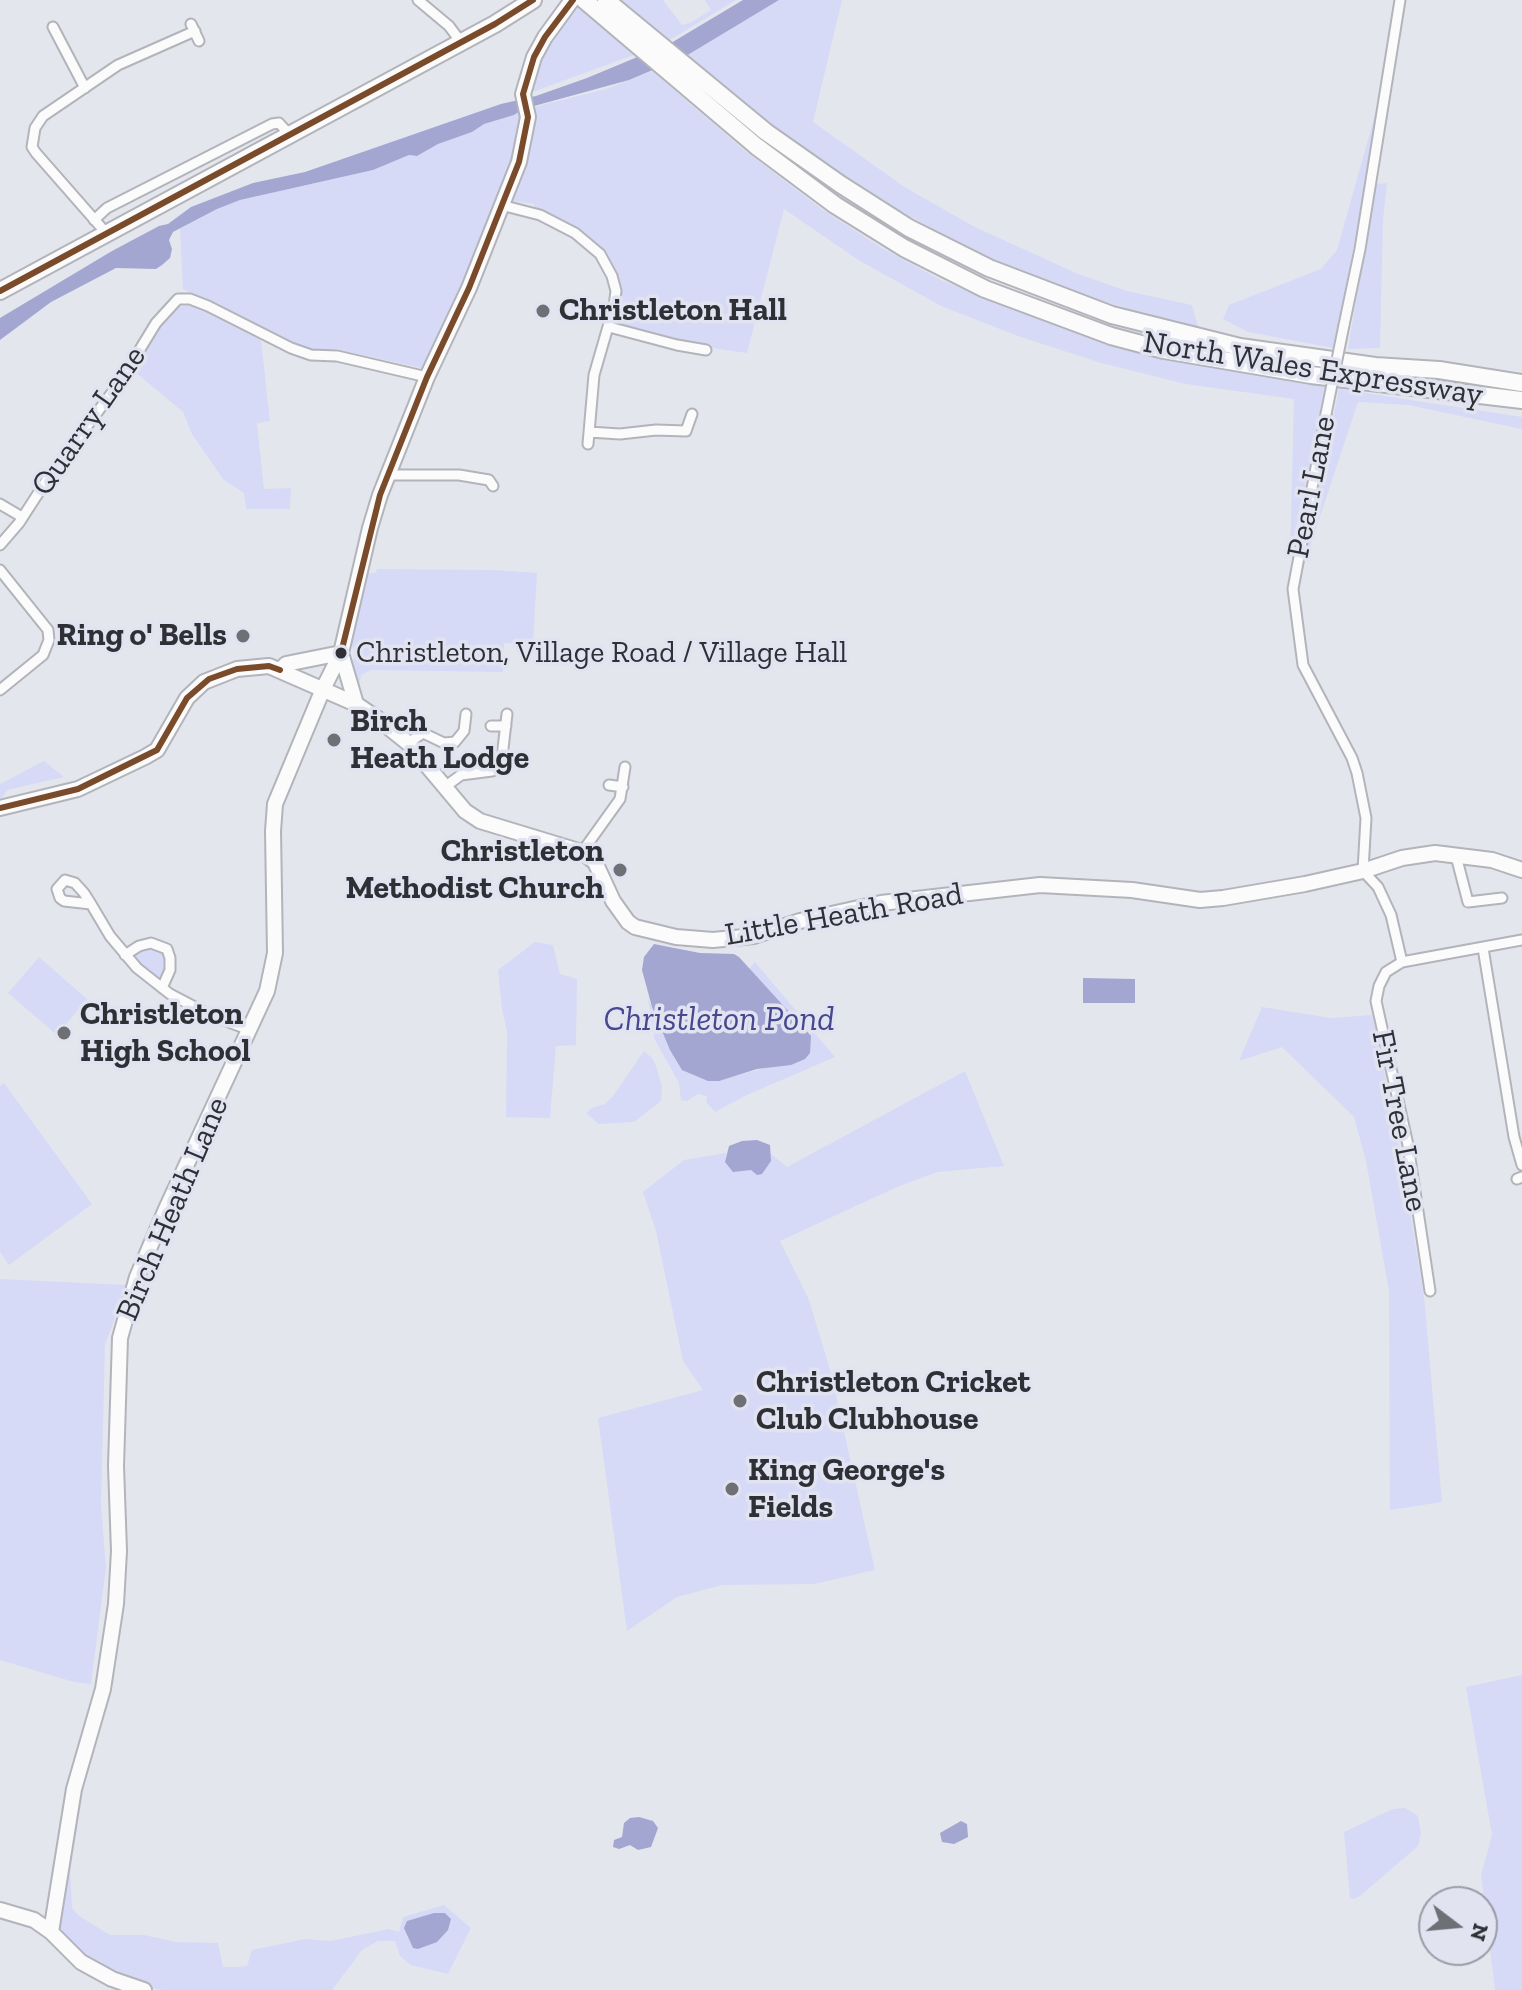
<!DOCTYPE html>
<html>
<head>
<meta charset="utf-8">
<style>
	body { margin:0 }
	#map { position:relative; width:1522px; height:1990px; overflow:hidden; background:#e4e6ee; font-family:"Zilla Slab",serif }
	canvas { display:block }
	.north { position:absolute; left:1418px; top:1886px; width:80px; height:80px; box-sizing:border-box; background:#e1e3f1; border:2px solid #9a9ba6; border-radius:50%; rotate:106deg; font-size:22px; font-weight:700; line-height:32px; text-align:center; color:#2f3035 }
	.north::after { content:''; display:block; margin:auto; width:28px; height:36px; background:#6e7076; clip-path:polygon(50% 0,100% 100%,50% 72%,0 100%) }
</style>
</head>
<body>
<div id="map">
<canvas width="1522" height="1990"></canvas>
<div class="north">N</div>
</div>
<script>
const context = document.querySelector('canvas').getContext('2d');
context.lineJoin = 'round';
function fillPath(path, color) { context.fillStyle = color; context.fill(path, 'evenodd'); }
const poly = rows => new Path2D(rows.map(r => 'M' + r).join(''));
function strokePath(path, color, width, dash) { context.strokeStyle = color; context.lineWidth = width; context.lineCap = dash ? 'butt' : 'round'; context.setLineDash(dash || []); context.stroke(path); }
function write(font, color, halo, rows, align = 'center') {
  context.font = font + ' "Zilla Slab",serif'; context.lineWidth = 7; context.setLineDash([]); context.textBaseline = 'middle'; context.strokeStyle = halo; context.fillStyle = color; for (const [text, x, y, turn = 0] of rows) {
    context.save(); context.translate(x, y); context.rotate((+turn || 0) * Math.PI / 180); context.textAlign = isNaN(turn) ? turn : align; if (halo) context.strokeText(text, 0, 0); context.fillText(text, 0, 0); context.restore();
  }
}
const green = poly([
	[619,0,663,0,682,25,690,23,711,10,705,0,736,0,668,41],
	[779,0,842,0,813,122,906,188,975,227,1078,274,1127,291,1192,305,1199,330,1092,298,986,259,901,211,812,154,739,100,686,56],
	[580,6,634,55,527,94,543,48],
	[652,71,744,150,823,210,882,248,943,281,1058,325,1177,361,1325,387,1290,558,1294,399,1186,384,1098,362,1018,336,941,306,860,261,784,209,747,353,677,343,619,325,615,319,621,295,618,278,613,264,599,247,583,233,551,214,534,208,534,204,510,201,534,112,530,108,606,89],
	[1378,104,1377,125,1334,348,1248,332,1223,319,1229,305,1321,269,1337,250],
	[523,109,511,167,427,367,421,368,336,349,317,350,294,345,183,289,180,229,217,209,240,200,373,170,409,155,417,156,438,144,472,132,484,124,514,115],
	[1387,183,1383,220,1380,348,1348,349,1375,184],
	[194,305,246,330,261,340,270,421,257,423,264,489,291,488,290,509,246,509,244,493,223,479,192,434,183,412,134,371,158,327,176,307],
	[1339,389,1522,417,1522,429,1408,405,1358,402,1302,571],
	[376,569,495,570,537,573,533,644,504,643,503,672,371,670,361,675,359,688,352,661,358,654,349,642,365,575,377,572],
	[44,761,64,777,7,790,0,801,0,784],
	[535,942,553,945,560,974,577,979,576,1045,556,1046,550,1118,506,1117,507,1032,502,1009,498,970],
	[154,947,164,950,167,966,159,978,150,975,136,962,135,956,138,951],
	[39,957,87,999,57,1035,8,993],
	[755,962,835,1057,747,1095,715,1112,706,1102,707,1096,698,1094,687,1101,681,1100,679,1083,654,1038,648,998,661,1028,731,1077,777,1065,791,1065,798,1022,749,969],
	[1262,1007,1331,1018,1372,1015,1395,1122,1424,1296,1442,1502,1390,1510,1389,1291,1366,1161,1354,1117,1282,1047,1239,1061],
	[644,1051,652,1058,656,1066,662,1086,661,1101,634,1122,599,1124,586,1113,592,1108,605,1104,613,1096],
	[965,1071,1004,1166,937,1172,897,1187,780,1241,809,1300,831,1373,875,1570,814,1584,722,1585,677,1597,627,1631,598,1418,703,1390,683,1361,656,1231,643,1192,684,1160,726,1153,725,1162,771,1161,770,1153,787,1167],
	[4,1083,92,1204,9,1265,0,1252,0,1086],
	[0,1279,127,1285,105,1345,101,1505,106,1567,91,1684,74,1682,0,1660],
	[1522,1675,1522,1990,1495,1990,1481,1875,1492,1835,1466,1687],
	[92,1736,70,1870,72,1908,79,1916,110,1935,144,1935,176,1942,218,1943,223,1967,237,1967,247,1966,252,1950,305,1939,331,1941,389,1929,399,1932,403,1917,444,1905,471,1928,448,1974,411,1965,400,1956,395,1941,378,1941,362,1950,332,1990,164,1990,150,1988,99,1967,72,1948,57,1922,71,1832],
	[1405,1808,1418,1816,1421,1833,1418,1846,1360,1896,1354,1899,1350,1898,1344,1832,1393,1809]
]);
const water = poly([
	[743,0,779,0,686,56,629,80,523,109,514,115,484,124,472,132,438,144,417,156,409,155,373,170,240,200,217,209,173,232,169,240,172,249,170,258,162,265,156,269,116,268,51,302,0,340,0,318,112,251,159,226,168,224,191,207,253,183,305,172,501,104,536,96,587,78,671,43],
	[654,944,700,953,734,954,739,957,811,1036,810,1053,805,1059,791,1065,757,1069,719,1081,708,1081,682,1070,670,1050,652,1007,642,970,644,957],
	[1083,978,1135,979,1135,1003,1083,1003],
	[757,1140,770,1145,771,1161,762,1174,757,1175,751,1170,733,1172,725,1162,729,1146,742,1141],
	[639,1817,653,1821,658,1828,651,1847,638,1850,630,1845,619,1849,613,1847,614,1840,622,1837,624,1823,630,1818],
	[961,1821,967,1824,968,1837,954,1844,942,1842,940,1833],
	[434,1913,445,1913,451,1919,448,1930,437,1942,418,1949,413,1948,404,1928,407,1921]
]);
const street = poly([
	[418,0,449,26,461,42],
	[191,24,199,41],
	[53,27,85,88],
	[501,205,540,215,575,233,600,254,612,276,616,291,614,306,594,375,588,444],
	[94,220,107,208,272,124,279,123,289,134],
	[107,234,36,153,32,147,35,128,43,116,118,65,195,31],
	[1344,325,1360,249,1400,0],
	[609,327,677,345,706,350],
	[1326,414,1293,589,1303,665,1352,758,1357,773,1366,818,1363,871,1378,887,1391,915,1402,962,1522,940],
	[589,432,620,434,656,430,686,431,692,414],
	[388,475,459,475,489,480,493,486],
	[0,504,22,517],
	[0,545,19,523,50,475,120,382,156,323,178,299,190,299,208,306,291,348,311,355,337,356,427,377],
	[0,570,48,630,49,640,43,655,0,690],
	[491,726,506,726],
	[408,743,423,733,444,743,455,742,464,731,466,714],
	[609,785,623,787],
	[446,786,461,775,492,771,501,766,507,714],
	[582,852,620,799,625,767],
	[1456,856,1468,902,1502,898],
	[91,904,64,901,60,898,57,889,65,880,75,883,84,893,91,904,110,936,137,968,170,994,212,1016,250,1030],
	[1483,948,1514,1137,1522,1165],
	[125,955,139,946,151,943,167,949,170,958,170,970,162,988],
	[1402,962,1386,972,1379,986,1376,1001,1408,1145,1430,1291],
	[1517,1179,1522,1177]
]);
const secondary = poly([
	[280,670,286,664,341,653],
	[356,704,341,653,370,528,380,495,427,377,469,288,519,162,528,117,523,94,534,57,545,37,572,0],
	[0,808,78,789,145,757,157,750,187,698,204,682,237,669,269,666,356,704,378,719,408,743,465,811,480,821,582,852,595,862,613,901,628,922,635,927,676,937,713,940,754,936,800,921,881,903,1040,885,1132,890,1200,900,1223,898,1305,884,1363,871,1402,858,1435,853,1492,860,1522,870],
	[0,1910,34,1920,51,1932,81,1962,112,1979,144,1990],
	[51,1932,74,1789,103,1689,116,1604,119,1551,116,1466,120,1338,137,1277,166,1209,267,991,275,953,273,831,275,804,323,689,340,655]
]);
const highway = poly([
	[584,0,756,146,835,205,904,248,985,289,1111,336,1164,350,1311,375,1522,400],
	[606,0,766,132,840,184,909,228,989,268,1112,315,1240,347,1375,366,1439,370,1522,383],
	[0,291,495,24,533,0]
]);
const streetBridge = poly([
	[1326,414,1344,325]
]);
const bus1 = poly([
	[0,291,495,24,533,0],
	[341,653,380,495,427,377,469,288,519,162,528,117,523,94,534,57,545,37,573,0],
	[0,808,78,789,157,750,187,698,209,679,237,669,269,666,280,670]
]);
const markers = [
	[543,311,8,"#6e7076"],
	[243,636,8,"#6e7076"],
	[341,653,7,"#2f3035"],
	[334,740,8,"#6e7076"],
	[620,870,8,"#6e7076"],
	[64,1033,8,"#6e7076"],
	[740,1401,8,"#6e7076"],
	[732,1489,8,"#6e7076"]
];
const busNames = [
	["Christleton, Village Road / Village Hall",356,653]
];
const poiNames = [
	["Christleton Hall",559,311],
	["Ring o' Bells",227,636,"right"],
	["Birch",350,722],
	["Heath Lodge",350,759],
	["Christleton",604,852,"right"],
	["Methodist Church",604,889,"right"],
	["Christleton",80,1015],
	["High School",80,1052],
	["Christleton Cricket",756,1383],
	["Club Clubhouse",756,1420],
	["King George's",748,1471],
	["Fields",748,1508]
];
const streetNames = [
	["North Wales Expressway",1313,369,9],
	["Quarry Lane",89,421,-55],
	["Pearl Lane",1312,487,-79],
	["Little Heath Road",844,915,-10],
	["Fir Tree Lane",1399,1121,79],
	["Birch Heath Lane",173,1209,-67]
];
const waterNames = [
	["Christleton Pond",719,1020]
];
fillPath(green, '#d6daf6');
fillPath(water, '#a2a6d0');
strokePath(street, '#b3b4ba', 13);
strokePath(secondary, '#b3b4ba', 18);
strokePath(highway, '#b3b4ba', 20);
strokePath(street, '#fbfbfc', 9);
strokePath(secondary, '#fbfbfc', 14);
strokePath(highway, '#fbfbfc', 16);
strokePath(streetBridge, '#b3b4ba', 13, []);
strokePath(streetBridge, '#fbfbfc', 9);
strokePath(bus1, '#7a4b2a', 6);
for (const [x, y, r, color] of markers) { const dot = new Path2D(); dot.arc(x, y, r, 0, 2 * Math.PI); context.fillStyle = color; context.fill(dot); strokePath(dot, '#e1e3f1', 3); }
write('30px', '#2f3035', '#e1e3f1', busNames, 'left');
write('bold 32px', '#2f3035', '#e1e3f1', poiNames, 'left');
write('32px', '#2f3035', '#e1e3f1', streetNames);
write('italic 34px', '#45488e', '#e1e3f1', waterNames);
</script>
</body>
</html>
